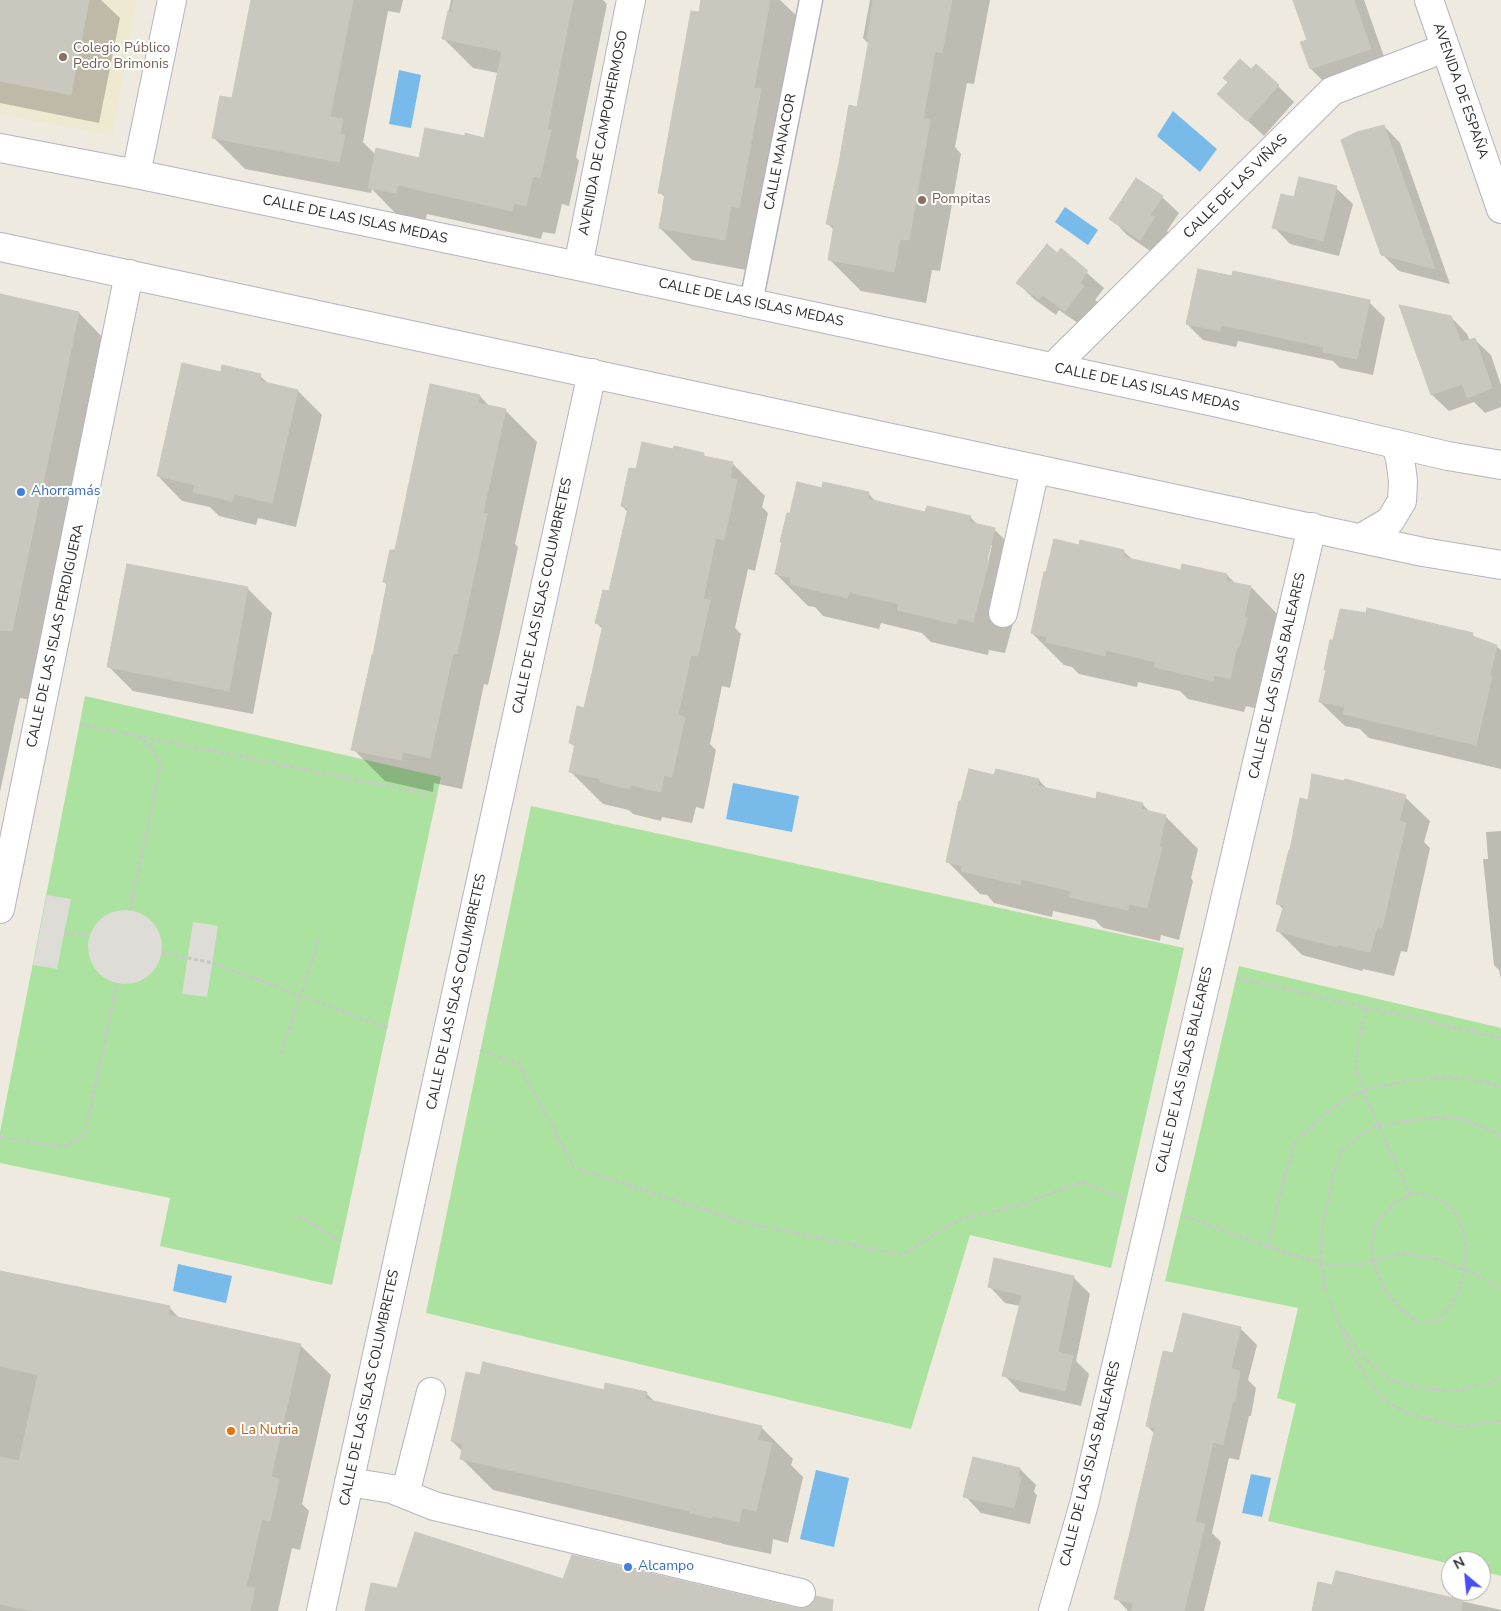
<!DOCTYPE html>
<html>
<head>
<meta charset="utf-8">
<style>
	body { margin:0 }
	#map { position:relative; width:1501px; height:1611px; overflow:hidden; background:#eeeae0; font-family:"Nunito Sans",sans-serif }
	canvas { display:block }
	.north { position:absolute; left:1441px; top:1551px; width:50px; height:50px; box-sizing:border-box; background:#fff; border:1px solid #ababab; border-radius:50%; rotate:332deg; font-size:14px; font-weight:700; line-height:20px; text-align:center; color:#2d2d2d }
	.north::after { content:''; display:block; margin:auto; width:18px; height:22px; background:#474ef4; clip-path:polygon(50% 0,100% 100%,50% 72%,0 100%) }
</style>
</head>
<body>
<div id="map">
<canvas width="1501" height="1611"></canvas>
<div class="north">N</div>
</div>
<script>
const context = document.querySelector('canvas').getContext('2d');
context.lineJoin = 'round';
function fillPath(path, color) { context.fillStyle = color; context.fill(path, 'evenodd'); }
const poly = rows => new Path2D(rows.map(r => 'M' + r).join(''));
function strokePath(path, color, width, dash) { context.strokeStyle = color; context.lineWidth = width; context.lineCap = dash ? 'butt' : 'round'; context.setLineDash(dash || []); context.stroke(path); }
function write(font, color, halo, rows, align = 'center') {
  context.font = font + ' "Nunito Sans",sans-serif'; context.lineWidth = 4; context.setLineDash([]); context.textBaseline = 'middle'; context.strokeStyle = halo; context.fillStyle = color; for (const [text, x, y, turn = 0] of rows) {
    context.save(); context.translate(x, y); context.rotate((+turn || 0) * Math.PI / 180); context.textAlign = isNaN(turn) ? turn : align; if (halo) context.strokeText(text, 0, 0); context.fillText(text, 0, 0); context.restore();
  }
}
const education = poly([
	[0,0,137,0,112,136,0,114]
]);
const green = poly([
	[85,696,441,777,332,1285,160,1246,170,1198,0,1163,0,1132],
	[531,806,1184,948,1111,1268,970,1235,911,1429,426,1313],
	[1239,966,1501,1028,1501,1576,1481,1571,1481,1561,1451,1561,1451,1564,1268,1521,1296,1404,1277,1398,1298,1308,1165,1281]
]);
const plaza = poly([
	[47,895,71,899,57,969,33,965],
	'88 947a37 37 0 1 1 74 0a37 37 0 1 1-74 0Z',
	[193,922,218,926,207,997,182,994]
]);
const water = poly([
	[399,70,421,75,411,128,389,124],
	[1173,111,1217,149,1200,172,1157,136],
	[1065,207,1098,230,1088,245,1055,222],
	[733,783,799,796,792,832,726,819],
	[178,1264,232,1276,226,1303,173,1291],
	[816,1470,849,1478,834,1547,800,1539],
	[1251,1474,1271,1478,1262,1517,1242,1513]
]);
const shadow = poly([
	[0,0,101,0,120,18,99,123,0,103],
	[252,0,403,0,400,13,388,11,363,142,376,155,420,160,466,137,485,139,498,73,473,68,443,38,451,0,603,0,607,4,576,157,579,161,569,206,562,204,555,234,543,232,541,239,427,214,425,222,399,217,372,189,371,193,245,169,213,137,233,100],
	[702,0,780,0,804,23,757,272,692,260,660,228,666,198,659,192],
	[870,0,990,0,974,84,967,83,955,147,961,154,940,271,932,270,926,303,861,291,829,259,835,231,828,224,858,108,869,44,863,38],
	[1294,0,1364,0,1387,65,1327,85,1311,69,1308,40],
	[1251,70,1278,86,1294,102,1264,136,1219,94],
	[1384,126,1400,143,1450,284,1399,271,1382,254],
	[1136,180,1162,197,1179,213,1167,231,1170,234,1156,255,1127,235,1111,218],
	[1336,188,1353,204,1339,256,1290,244,1274,227,1295,199],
	[1061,250,1104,288,1095,300,1100,304,1082,326,1059,310,1056,315,1034,299,1018,283,1057,255],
	[0,295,79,313,107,342,32,700,20,698,0,792],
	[1369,302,1385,318,1373,375,1340,368,1333,361,1238,341,1236,347,1203,340,1187,324],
	[1451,317,1467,334,1470,341,1474,339,1491,355,1501,385,1501,407,1485,413,1474,402,1449,411,1432,395],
	[222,373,260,376,269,384,298,391,322,415,296,527,258,518,256,525,219,516,210,507,182,501,158,476],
	[480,396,490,407,505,410,537,442,515,544,518,547,501,627,488,685,484,684,462,789,434,783,433,792,385,781,353,749,374,657,387,585,384,582,396,552],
	[674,451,703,454,707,458,733,464,765,496,762,507,768,513,755,571,748,569,735,628,741,634,730,688,722,686,710,744,716,750,704,809,696,807,692,823,662,817,661,821,633,814,629,810,603,804,571,772,576,748,570,742,585,709,603,629,596,623,610,593,628,512,622,506,637,471],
	[823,490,868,493,877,503,926,514,970,517,978,525,994,529,1026,561,1021,594,1005,653,989,650,988,655,931,642,922,633,881,623,879,629,823,616,815,607,808,606,776,574,791,515],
	[990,545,992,545,987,567,985,566],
	[1080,547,1123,551,1133,560,1182,571,1227,575,1236,584,1251,587,1283,620,1262,710,1246,706,1244,712,1188,699,1180,691,1138,682,1137,687,1079,674,1072,667,1064,665,1032,633],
	[247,588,272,613,253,714,133,691,109,667],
	[1367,615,1472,634,1478,640,1496,646,1501,650,1501,769,1369,738,1360,729,1345,726,1320,702,1327,672,1325,669,1333,642],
	[995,776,1039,780,1047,789,1096,801,1142,804,1151,813,1166,817,1198,849,1191,878,1193,881,1179,940,1161,935,1160,941,1103,928,1095,920,1053,911,1052,917,994,903,987,895,980,894,948,862],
	[1405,797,1430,821,1424,842,1430,848,1407,952,1401,951,1394,976,1363,969,1362,971,1302,955,1278,931,1284,910,1277,903,1291,851,1309,802],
	[1501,831,1501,979,1499,970,1494,965,1483,859,1488,859,1486,832],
	[0,1272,169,1307,181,1320,300,1345,331,1375,302,1504,309,1511,300,1550,292,1548,278,1611,0,1611],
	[1074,1278,1090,1294,1076,1361,1089,1374,1081,1406,1020,1392,1004,1375,1020,1306,1005,1303,989,1286],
	[1240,1328,1257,1345,1248,1380,1256,1388,1251,1416,1249,1416,1239,1460,1229,1458,1212,1533,1221,1542,1204,1611,1128,1611,1116,1598,1155,1434,1147,1426,1174,1355],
	[605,1391,646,1393,656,1403,761,1427,793,1459,791,1465,803,1477,788,1543,773,1539,771,1554,723,1544,721,1543,493,1490,461,1458,463,1452,452,1441],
	[1020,1469,1036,1485,1034,1492,1037,1495,1030,1524,981,1513,965,1496],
	[1337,1573,1501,1610,1501,1611,1313,1611,1333,1586]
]);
const building = poly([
	[0,0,89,0,71,95,0,81,0,0],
	[251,0,353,0,330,117,343,119,340,134,345,135,339,162,212,138,220,96,232,98,251,0],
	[454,0,573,0,547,130,551,130,540,178,533,176,526,206,514,203,512,211,398,185,396,193,368,188,376,148,419,158,425,128,465,136,465,133,484,138,502,51,442,39,448,11,451,12,454,0],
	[701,0,770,0,754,88,761,89,739,208,731,206,725,240,659,228,665,194,658,193,691,11,699,12,701,0],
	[873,0,952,0,942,53,935,51,923,119,930,120,909,240,900,239,894,272,828,260,834,225,826,224,839,163,849,105,857,107,869,39,867,39,873,0],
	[1293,0,1354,0,1371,49,1310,69,1300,42,1307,40,1293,0],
	[1240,59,1251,69,1256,64,1279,85,1247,121,1217,94,1228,82,1223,78,1240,59],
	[1384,125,1421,229,1435,269,1381,255,1365,210,1341,140,1357,132,1384,125],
	[1299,177,1337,186,1323,241,1272,228,1281,194,1294,197,1299,177],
	[1136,178,1163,196,1150,215,1155,217,1140,240,1109,219,1136,178],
	[1047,244,1057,253,1061,248,1088,271,1080,283,1084,286,1065,311,1042,295,1039,299,1016,283,1047,244],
	[1198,269,1232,276,1233,271,1370,300,1357,359,1323,352,1324,347,1221,325,1220,331,1186,324,1198,269],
	[0,294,79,312,12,631,0,630,0,294],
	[1399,305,1451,316,1461,342,1475,338,1492,388,1467,398,1462,384,1431,395,1399,305],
	[182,363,221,372,222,365,261,374,260,381,298,390,272,503,234,494,232,501,193,492,195,485,157,476,182,363],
	[430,384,480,395,478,403,506,409,483,513,487,514,470,594,457,654,453,653,430,758,403,752,401,760,351,750,372,655,373,655,387,583,383,582,390,550,395,550,430,384],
	[642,442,673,449,674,446,704,453,703,456,733,462,730,478,737,480,724,540,716,538,703,599,710,600,698,656,691,655,678,715,685,717,672,777,664,775,661,792,630,785,630,789,600,782,600,779,569,772,575,744,569,743,577,706,584,708,603,625,595,623,603,590,609,591,628,508,621,506,629,468,636,469,642,442],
	[797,482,822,488,823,482,869,492,868,499,925,512,927,506,971,516,969,522,995,528,987,560,989,561,973,622,958,618,956,624,897,610,899,604,849,592,847,598,790,584,791,578,775,574,782,542,780,542,787,513,790,513,797,482],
	[1054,539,1079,545,1080,540,1124,550,1123,557,1181,570,1182,564,1227,574,1226,581,1251,586,1244,618,1247,618,1239,647,1237,647,1230,679,1214,675,1213,681,1154,667,1156,662,1106,650,1105,656,1046,642,1047,637,1031,633,1044,572,1046,572,1054,539],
	[127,564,248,587,229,691,107,667,127,564],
	[1367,608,1473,633,1472,636,1497,645,1490,676,1492,677,1476,745,1343,714,1345,707,1319,702,1326,670,1324,670,1330,640,1333,640,1340,609,1366,613,1367,608],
	[969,769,994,775,996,769,1039,779,1038,786,1096,799,1097,792,1143,803,1141,809,1166,815,1159,847,1162,847,1147,908,1129,904,1128,910,1069,897,1071,891,1021,879,1020,885,961,871,962,866,946,862,959,801,961,801,969,769],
	[1312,774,1344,781,1345,779,1406,795,1399,821,1406,823,1382,928,1377,927,1370,952,1338,945,1337,947,1276,931,1284,905,1276,904,1283,874,1289,850,1290,850,1300,798,1308,800,1312,774],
	[994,1258,1074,1276,1058,1352,1073,1356,1065,1391,1002,1376,1022,1295,988,1287,994,1258],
	[0,1271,170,1306,168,1315,301,1344,271,1477,279,1479,270,1521,262,1519,246,1587,255,1588,250,1611,31,1611,0,1604,0,1457,19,1461,38,1375,0,1366,0,1271],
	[1183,1313,1241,1327,1231,1368,1240,1371,1237,1388,1235,1401,1233,1400,1223,1445,1213,1442,1195,1522,1205,1524,1184,1611,1132,1611,1133,1603,1114,1599,1155,1428,1146,1426,1163,1351,1173,1353,1183,1313],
	[483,1362,604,1390,605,1383,647,1392,645,1399,762,1426,757,1440,772,1443,756,1511,742,1508,739,1522,713,1516,712,1518,690,1513,690,1511,460,1459,463,1444,451,1441,466,1372,480,1375,483,1362],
	[973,1457,1020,1468,1018,1477,1021,1477,1014,1508,963,1497,973,1457],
	[415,1532,563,1579,572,1555,797,1608,805,1608,812,1604,816,1596,833,1600,832,1611,365,1611,371,1583,397,1588,415,1532],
	[1336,1571,1462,1600,1461,1611,1312,1611,1318,1582,1332,1585,1336,1571]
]);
const path = poly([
	[80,724,437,796],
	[130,910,161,764,150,746,137,735],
	[64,934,90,934],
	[162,953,213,963,388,1028],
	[1237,978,1501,1038],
	[1366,1008,1359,1040,1356,1066,1366,1097,1410,1195,1393,1204,1377,1222,1371,1245,1374,1261,1376,1269,1386,1291,1404,1312,1418,1322,1436,1321,1450,1307,1461,1287,1465,1262,1465,1242,1462,1227,1454,1210,1441,1200,1421,1194,1410,1195],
	[480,1050,518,1063,574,1167,742,1222,902,1255,960,1219,1023,1205,1064,1188,1083,1182,1124,1199],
	[281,1054,320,938],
	[1501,1136,1494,1132,1462,1119,1435,1117,1379,1125,1358,1136,1343,1151,1333,1176,1322,1227,1321,1263,1327,1294,1350,1351,1366,1377,1384,1400,1407,1413,1459,1427,1501,1421],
	[0,1137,64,1147,85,1134,117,983],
	[298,1216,341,1241],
	[1184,1216,1293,1255,1330,1265,1363,1264,1404,1253,1440,1260,1477,1275,1501,1289],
	[1268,1246,1282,1187,1294,1144,1319,1118,1340,1103,1364,1090,1415,1079,1450,1077,1470,1079,1501,1087],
	[1343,1329,1362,1356,1390,1380,1427,1389,1458,1391,1489,1383,1501,1377]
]);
const pedestrian = poly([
	[751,303,811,0]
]);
const minor = poly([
	[136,174,172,0],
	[1053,367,1332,91,1445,48],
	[1003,613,1035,469],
	[0,909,129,274],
	[349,1482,392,1489,434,1506,801,1593],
	[405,1494,431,1392],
	[321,1611,592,373],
	[1053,1611,1084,1504,1312,527]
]);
const tertiary = poly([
	[1429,0,1501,209],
	[0,148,136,174,578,266,1219,403,1448,456,1501,465],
	[0,247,1423,552,1501,565],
	[578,266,631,0],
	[1361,538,1390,521,1402,501,1403,481,1400,458,1395,444]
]);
const markers = [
	[63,57,5,"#8d6e63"],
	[922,200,5,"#8d6e63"],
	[21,492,5,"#3f7fe0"],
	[231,1431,5,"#e8710a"],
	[628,1567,5,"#3f7fe0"]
];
const educationNames = [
	["Colegio Público",73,49],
	["Pedro Brimonis",73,65],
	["Pompitas",932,200]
];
const streetNames = [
	["AVENIDA DE ESPAÑA",1460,91,71],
	["AVENIDA DE CAMPOHERMOSO",604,133,-79],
	["CALLE MANACOR",781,152,-79],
	["CALLE DE LAS VIÑAS",1236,187,-45],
	["CALLE DE LAS ISLAS MEDAS",355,220,12],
	["CALLE DE LAS ISLAS MEDAS",751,303,12],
	["CALLE DE LAS ISLAS MEDAS",1147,388,12],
	["CALLE DE LAS ISLAS COLUMBRETES",543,596,-78],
	["CALLE DE LAS ISLAS PERDIGUERA",56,636,-78],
	["CALLE DE LAS ISLAS BALEARES",1278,676,-77],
	["CALLE DE LAS ISLAS COLUMBRETES",457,992,-78],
	["CALLE DE LAS ISLAS BALEARES",1185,1070,-77],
	["CALLE DE LAS ISLAS COLUMBRETES",370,1388,-78],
	["CALLE DE LAS ISLAS BALEARES",1091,1464,-76]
];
const shopNames = [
	["Ahorramás",31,492],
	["Alcampo",638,1567]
];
const foodNames = [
	["La Nutria",241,1431]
];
fillPath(education, '#eee9d1');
fillPath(green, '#ace29f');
fillPath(plaza, '#dedcd7');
fillPath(water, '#78bbeb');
fillPath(shadow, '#0003');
fillPath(building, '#cac8be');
strokePath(building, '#cac6ba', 1);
strokePath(pedestrian, '#b3b4c0', 25);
strokePath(minor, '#b3b4c0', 30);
strokePath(tertiary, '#b3b4c0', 30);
strokePath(path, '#c8c8c8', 3, [4, 2.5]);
strokePath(pedestrian, '#fff', 22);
strokePath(minor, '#fff', 28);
strokePath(tertiary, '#fff', 28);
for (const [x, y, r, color] of markers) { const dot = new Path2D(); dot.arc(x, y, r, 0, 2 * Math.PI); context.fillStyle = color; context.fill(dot); strokePath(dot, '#fff', 2); }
write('14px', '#785e54', '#fff', educationNames, 'left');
write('14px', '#2d2d2d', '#fff', streetNames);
write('14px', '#366cbe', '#fff', shopNames, 'left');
write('14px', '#c56008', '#fff', foodNames, 'left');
</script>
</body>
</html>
